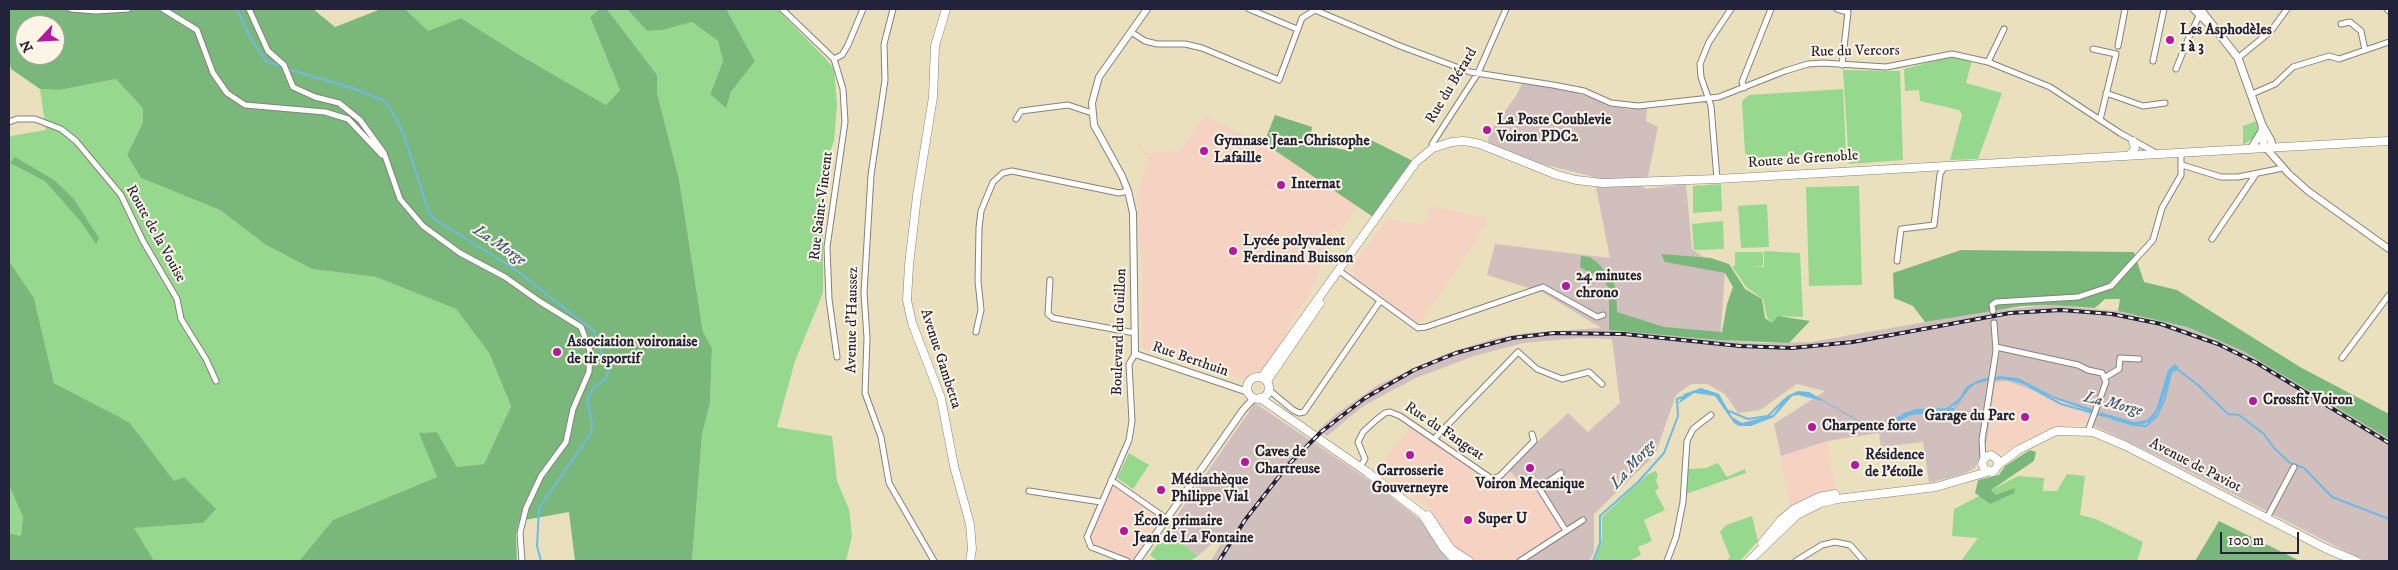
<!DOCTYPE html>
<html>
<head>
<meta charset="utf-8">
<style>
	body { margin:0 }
	#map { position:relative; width:2398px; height:570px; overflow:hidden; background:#ebe0bd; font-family:"IM FELL DW Pica",serif }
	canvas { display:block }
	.frame { position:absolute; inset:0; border:10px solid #22223b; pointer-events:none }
	.north { position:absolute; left:15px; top:15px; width:50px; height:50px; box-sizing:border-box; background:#fcf5e5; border:1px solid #a5a1a1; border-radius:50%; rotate:245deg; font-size:14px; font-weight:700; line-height:20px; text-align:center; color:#22223b }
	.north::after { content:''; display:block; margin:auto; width:18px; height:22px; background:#b5179e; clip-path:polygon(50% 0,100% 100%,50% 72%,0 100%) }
	.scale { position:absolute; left:2220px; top:532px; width:79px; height:22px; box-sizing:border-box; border:2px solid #22223b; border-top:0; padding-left:6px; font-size:15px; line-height:18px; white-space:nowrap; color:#22223b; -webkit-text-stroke:4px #fcf5e5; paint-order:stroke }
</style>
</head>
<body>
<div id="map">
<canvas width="2398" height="570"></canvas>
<div class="frame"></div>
<div class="north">N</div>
<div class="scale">100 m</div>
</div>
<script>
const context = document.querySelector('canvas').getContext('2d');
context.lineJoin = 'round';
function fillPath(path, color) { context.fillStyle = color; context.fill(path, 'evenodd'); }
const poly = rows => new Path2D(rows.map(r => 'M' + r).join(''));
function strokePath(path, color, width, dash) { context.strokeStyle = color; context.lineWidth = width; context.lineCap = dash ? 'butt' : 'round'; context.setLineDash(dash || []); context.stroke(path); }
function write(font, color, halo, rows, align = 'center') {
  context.font = font + ' "IM FELL DW Pica",serif'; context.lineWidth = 4; context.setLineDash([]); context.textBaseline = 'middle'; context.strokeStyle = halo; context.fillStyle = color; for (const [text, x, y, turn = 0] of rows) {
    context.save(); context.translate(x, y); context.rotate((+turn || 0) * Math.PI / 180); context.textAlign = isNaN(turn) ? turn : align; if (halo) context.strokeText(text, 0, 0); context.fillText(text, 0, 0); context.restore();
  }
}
const built = poly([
	[1204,116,1264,143,1274,143,1357,198,1356,207,1340,233,1334,229,1311,292,1289,325,1281,346,1260,373,1253,374,1244,380,1211,367,1209,372,1142,348,1142,270,1137,198,1149,156,1144,155,1126,122,1145,153,1180,151],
	[1431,206,1486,218,1480,235,1419,324,1353,276,1354,263,1387,219,1424,225],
	[2007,381,2051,398,2094,412,2088,423,2048,430,2032,436,2002,453,1993,452,1987,447,1987,441,1995,382],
	[1411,426,1487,481,1494,484,1508,471,1526,488,1529,489,1535,485,1566,534,1521,561,1460,561,1427,506,1376,471],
	[1827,441,1835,491,1791,508,1782,467,1781,456],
	[1111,485,1163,520,1133,561,1088,542]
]);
const industrial = poly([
	[1523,82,1565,89,1627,109,1647,108,1646,121,1658,127,1648,177,1628,178,1647,189,1686,184,1692,249,1725,273,1720,340,1759,343,1811,342,1988,311,2050,305,2118,311,2187,327,2243,351,2389,439,2389,561,2365,561,2152,453,2088,423,2093,412,2007,381,1995,382,1987,441,1975,468,1963,474,1929,483,1923,442,1881,447,1879,433,1827,441,1781,456,1774,424,1825,391,1797,384,1760,410,1738,413,1725,394,1707,384,1691,384,1676,395,1655,455,1594,514,1594,552,1589,561,1521,561,1566,534,1536,485,1529,489,1526,488,1508,469,1568,413,1588,432,1620,403,1612,339,1578,338,1523,343,1474,356,1416,378,1387,393,1362,407,1327,436,1318,430,1336,414,1378,385,1445,354,1496,338,1526,333,1601,328,1542,292,1487,275,1495,244,1610,258,1594,177,1534,162,1510,154,1488,142,1489,133,1516,96],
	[1255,403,1375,484,1423,522,1449,561,1211,561,1222,541,1221,535,1198,556,1167,530]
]);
const green = poly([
	[405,9,600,9,590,17,620,90,606,105,518,54,461,18,428,32],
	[607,9,627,9,647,31,663,30,692,22,718,41,723,61,710,93,726,107,731,92,755,61,726,9,777,9,826,59,834,69,837,105,834,141,823,171,823,293,795,361,777,427,832,436,837,481,849,509,852,536,846,561,692,561,702,435,710,403,712,348,703,332,679,179,657,93,657,75],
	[1949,57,1972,60,1966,83,2002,93,1978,159,1950,160,1962,115,1959,110,1920,101,1919,90,1905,91,1904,69],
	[1843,70,1900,71,1903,160,1849,164],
	[116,79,143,109,143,122,127,155,141,178,220,210,266,245,312,269,376,277,456,309,489,353,511,406,484,464,457,467,437,432,420,433,437,477,333,520,299,561,154,561,133,528,203,523,129,422,54,383,34,298,9,261,9,141,11,136,46,130,40,89,60,90],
	[1843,89,1846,152,1751,158,1745,153,1742,101,1749,95],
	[2257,121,2258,131,2256,136,2243,145,2243,126],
	[1721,184,1722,211,1693,213,1693,186],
	[1859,186,1862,285,1809,286,1806,187],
	[1767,204,1769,247,1741,248,1738,206],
	[1723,221,1724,249,1694,250,1692,224],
	[1764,251,1800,253,1803,317,1778,316,1772,324,1767,317,1763,299,1746,287,1732,266,1735,266,1735,252,1763,252,1763,266,1749,266,1764,267],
	[1129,453,1149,465,1133,489,1117,478],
	[1718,463,1727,477,1745,469,1746,473,1686,494,1688,469,1706,468],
	[1655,471,1658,474,1656,481,1659,488,1655,491,1665,510,1644,520,1652,541,1638,547,1641,555,1629,561,1594,561,1602,539,1602,517,1647,475],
	[2067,474,2085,476,2080,515,2096,519,2143,542,2137,561,1961,561,1978,538,1952,536,1954,509,2018,476,2044,478,2043,491,2057,491],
	[9,485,23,517,21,536,9,533],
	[1752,516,1758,541,1740,561,1727,561,1730,557,1720,532,1726,525],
	[1167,530,1198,556,1190,561,1158,561,1155,559,1150,555]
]);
const forest = poly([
	[9,9,313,9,335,27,381,9,405,9,428,31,461,18,518,54,606,105,620,90,590,17,600,9,607,9,657,75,657,93,679,179,703,332,712,348,710,403,702,435,692,561,575,561,569,512,519,521,516,535,517,561,299,561,333,520,437,477,419,433,437,432,457,467,484,464,511,406,489,353,456,309,376,277,312,269,266,245,220,210,141,178,127,155,143,122,143,109,137,102,116,79,60,90,40,89,11,69,9,59],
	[25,25,55,25,55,55,25,55],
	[627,9,726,9,755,61,731,92,726,108,710,94,723,61,718,41,692,22,663,30,647,31],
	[1275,115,1312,127,1310,144,1347,150,1352,138,1369,139,1413,161,1373,217,1264,143],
	[15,157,54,180,73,198,99,238,96,244,81,222,45,181,10,163],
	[1961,250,2134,252,2144,282,2177,290,2300,367,2389,414,2389,439,2243,351,2187,327,2118,311,2120,299,2105,299,2095,308,2050,305,2022,306,1925,322,1913,306,1894,298,1893,273],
	[1661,254,1711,258,1729,264,1745,289,1762,299,1765,318,1772,323,1778,316,1810,321,1789,343,1719,340,1609,330,1609,289,1605,282,1580,267,1581,256,1590,257,1599,264,1613,281,1616,289,1617,312,1664,327,1722,332,1727,304,1733,287,1725,273,1665,262],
	[9,261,34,298,54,383,129,422,174,481,184,477,216,509,203,523,134,528,154,561,9,561,9,533,21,536,23,517,9,485],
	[2030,450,2036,452,2034,461,1991,490,1996,495,2015,488,2014,493,1990,504,1975,493,1978,480,1999,475,2005,466],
	[2219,521,2300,561,2195,561]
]);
const water = poly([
	[2175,364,2179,368,2173,371,2159,409,2151,421,2143,424,2129,424,2099,415,2100,412,2134,422,2147,420,2156,410,2168,370],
	[2000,376,2018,378,2053,396,2095,410,2095,413,2058,400,2021,383,2003,379,1994,380,1995,377],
	[1990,377,1990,380,1975,384,1969,389,1953,411,1912,413,1886,426,1886,424,1904,413,1916,409,1954,408,1966,387,1979,380],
	[1701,388,1719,394,1732,417,1742,423,1773,415,1787,396,1798,391,1809,392,1868,426,1881,430,1871,429,1823,401,1798,395,1792,396,1774,417,1751,426,1739,426,1734,423,1715,396,1694,393,1678,404,1684,394]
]);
const stream = poly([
	[237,9,250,37,266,61,283,67],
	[287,69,352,88,385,101,397,120,406,141,429,213,437,221,513,268,594,331,608,371,606,378,592,390,587,400,592,423,591,433,539,508,537,546,541,561],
	[2172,372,2177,369,2198,385,2228,414,2239,415,2264,434,2274,448,2290,463,2304,468,2332,497,2389,519],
	[2030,387,2061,404,2104,416],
	[1946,410,1960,399],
	[1729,411,1748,419,1768,416,1785,399],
	[2113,419,2134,425,2146,426,2157,416,2165,398,2170,377],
	[1893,423,1911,414,1939,411],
	[1593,561,1600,543,1600,516,1638,482,1664,453,1678,416,1677,399,1682,397]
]);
const minorTunnel = poly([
	[1993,311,1994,323]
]);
const minor = poly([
	[71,9,96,11,128,9],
	[163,9,197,30,213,73,227,93,245,105,325,112,348,119,382,155],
	[249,9,268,51,284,65,293,87,315,97,339,103,360,120,384,153,400,199,423,226,460,253,505,277,539,301,581,327,590,351,589,372,573,409,566,442,541,476,526,508,520,533,522,561],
	[782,9,834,59,843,89,845,122,827,247,829,299,837,357],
	[893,9,884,44,885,80,871,175,864,293,867,338,865,393,881,437,889,483,934,561],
	[1249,9,1297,29],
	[1837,9,1848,12,1842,65],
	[2387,9,2389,11],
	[2341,24,2350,22,2361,31,2365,50],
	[1131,32,1145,41,1157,44,1185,44,1202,48,1279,80,1302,18,1315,10,1400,46,1470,72,1553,85,1584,91,1611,103,1638,106,1719,97,1785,71,1808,64,1823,63,1886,67,1952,54,1988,62,2050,87,2120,133,2156,153],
	[2118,46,2125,9],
	[2093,49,2116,54,2100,120],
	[2238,58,2271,31,2287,9],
	[834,59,842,55,848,45,863,9],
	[2153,61,2164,9],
	[1988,62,2004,29],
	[2176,69,2189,37,2199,16,2201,15],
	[1744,88,1742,82,1771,9],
	[2106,93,2143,106,2165,103],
	[2252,94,2275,84,2293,67,2329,56,2339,59,2389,42],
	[1016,119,1021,111,1068,105,1092,113],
	[9,122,17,119,35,119,61,129,76,141,121,195,143,241,177,299,181,319,206,359,216,381],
	[1433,148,1432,144,1478,73,1506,9],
	[2182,165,2221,177,2238,177,2283,168],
	[1717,179,1711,106,1701,77,1700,64,1709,42,1731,9],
	[2212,239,2256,174],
	[1897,261,1901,229,1934,225,1940,174,1945,166],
	[1338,270,1418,328,1426,327,1543,287,1597,317,1603,315],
	[1050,280,1048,314,1053,318,1135,333],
	[1993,311,1992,305,1996,302,2078,297,2111,286,2153,240,2162,208,2181,175,2181,153],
	[976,332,981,310,978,281,979,228,981,211,993,182,1003,173,1012,171,1119,193,1128,191],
	[1996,347,2078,365,2088,370,2102,373,2106,382,2088,431],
	[2342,358,2389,295],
	[2104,378,2119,369,2120,358,2139,359],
	[1269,390,1293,410,1299,413,1304,412,1380,301],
	[1434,439,1518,352,1537,369,1562,379,1589,372,1602,384],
	[1983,459,1982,440,1996,351,1994,323],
	[1360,467,1365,459,1358,442,1363,432,1376,420,1385,413,1390,412,1400,416,1492,479,1500,476,1534,441,1532,434],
	[1561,473,1539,488,1566,531],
	[1111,480,1167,519],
	[1029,491,1101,502],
	[2267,518,2294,467],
	[1127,561,1091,547,1087,537,1129,440,1132,421,1129,364,1135,354],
	[1520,561,1583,520],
	[1667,561,1676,537,1683,502,1687,441,1693,429,1711,415],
	[1796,561,1822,545,1835,542,1850,545,1864,561]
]);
const tertiary = poly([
	[1147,9,1099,77,1092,103,1094,125,1122,176,1128,191,1133,213,1135,354,1248,392],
	[2266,148,2289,174,2308,191,2389,249],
	[1137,561,1243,410,1254,398]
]);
const secondary = poly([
	[2194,9,2208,23],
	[2200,9,2238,58,2262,125,2271,141,2272,147],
	[2262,125,2263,142,2266,148],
	[2251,149,2262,131]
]);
const primary = poly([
	[946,9,935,46,933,97,917,196,909,265,907,300,912,323,941,398,954,466,970,524,972,549,970,561],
	[2130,155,2135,148,2133,141],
	'1247 388a11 11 0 1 1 22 0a11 11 0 1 1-22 0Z',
	[1262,377,1416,162,1433,148,1452,142,1464,141,1480,144,1557,175,1576,180,1603,183,1717,179,2389,141],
	[1267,381,1320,303],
	[1260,398,1367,472,1422,514,1443,547,1456,561],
	[1998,465,1997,459,1991,455,1985,457,1982,464,1985,470,1993,472,1998,465,2018,450,2056,431,2093,432,2126,446,2327,549,2356,561],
	[1428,515,1451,549,1469,561],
	[1762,543,1781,520,1794,509,1819,497,1835,494],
	[1749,561,1797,515,1821,503,1837,499,1936,487,1987,472]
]);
const rail = poly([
	[1219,561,1245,520,1288,465,1321,432,1365,398,1414,370,1456,353,1512,338,1554,333,1624,334,1740,346,1792,348,1853,342,2010,313,2061,310,2112,314,2161,324,2218,344,2257,363,2389,443]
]);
const markers = [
	[2170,40,5,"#b5179e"],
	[1487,130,5,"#b5179e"],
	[1204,151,5,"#b5179e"],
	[1281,185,5,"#b5179e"],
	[1233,251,5,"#b5179e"],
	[1566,286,5,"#b5179e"],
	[557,352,5,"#b5179e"],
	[2253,401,5,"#b5179e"],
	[2025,417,5,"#b5179e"],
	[1812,427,5,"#b5179e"],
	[1410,455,5,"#b5179e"],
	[1245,462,5,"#b5179e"],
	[1855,465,5,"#b5179e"],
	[1530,468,5,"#b5179e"],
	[1161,490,5,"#b5179e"],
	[1468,520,5,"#b5179e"],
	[1124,531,5,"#b5179e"]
];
const poiNames = [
	["Les Asphodèles",2180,31],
	["1 à 3",2180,48],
	["La Poste Coublevie",1497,121],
	["Voiron PDC2",1497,138],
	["Gymnase Jean-Christophe",1214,142],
	["Lafaille",1214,159],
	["Internat",1291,185],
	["Lycée polyvalent",1243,242],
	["Ferdinand Buisson",1243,259],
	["24 minutes",1576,277],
	["chrono",1576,294],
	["Association voironaise",567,343],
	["de tir sportif",567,360],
	["Crossfit Voiron",2263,401],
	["Garage du Parc",2015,417,"right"],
	["Charpente forte",1822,427],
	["Caves de",1255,453],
	["Chartreuse",1255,470],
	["Résidence",1865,456],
	["de l'étoile",1865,473],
	["Carrosserie",1410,472,"center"],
	["Gouverneyre",1410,489,"center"],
	["Médiathèque",1171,481],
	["Philippe Vial",1171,498],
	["Voiron Mecanique",1530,485,"center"],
	["Super U",1478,520],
	["École primaire",1134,522],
	["Jean de La Fontaine",1134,539]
];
const streetNames = [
	["Rue du Vercors",1855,52,-1],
	["Rue du Bérard",1452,86,-59],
	["Route de Grenoble",1803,160,-4],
	["Rue Saint-Vincent",822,206,-83],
	["Route de la Vouise",155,234,61],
	["Avenue d'Haussez",853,320,-89],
	["Boulevard du Guillon",1120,332,-88],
	["Avenue Gambetta",940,359,72],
	["Rue Berthuin",1190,360,19],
	["Rue du Fangeat",1444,432,34],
	["Avenue de Paviot",2195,466,27]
];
const waterNames = [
	["La Morge",499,246,34],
	["La Morge",2113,405,14],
	["La Morge",1634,465,-48]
];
fillPath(built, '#f5d2c2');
fillPath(industrial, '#d1bfbd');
fillPath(green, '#97d88f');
fillPath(forest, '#79b87a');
fillPath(water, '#6dbae7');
strokePath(stream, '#6dbae7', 2);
strokePath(minorTunnel, '#c3baa3', 5, [5, 2.5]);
strokePath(minor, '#86817c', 7);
strokePath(tertiary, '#86817c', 8);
strokePath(secondary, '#86817c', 9);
strokePath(primary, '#86817c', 9);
strokePath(minor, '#fff', 5);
strokePath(tertiary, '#fff', 6);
strokePath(secondary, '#fff', 7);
strokePath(primary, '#fff', 8);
strokePath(rail, '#22223b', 4);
strokePath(rail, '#fcf5e5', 2, [5.5]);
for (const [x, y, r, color] of markers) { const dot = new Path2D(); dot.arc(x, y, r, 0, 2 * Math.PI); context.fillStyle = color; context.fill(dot); strokePath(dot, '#fcf5e5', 2); }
write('bold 15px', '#22223b', '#fcf5e5', poiNames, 'left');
write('15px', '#22223b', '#fcf5e5', streetNames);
write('italic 16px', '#3c5777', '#fcf5e5', waterNames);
</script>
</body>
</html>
